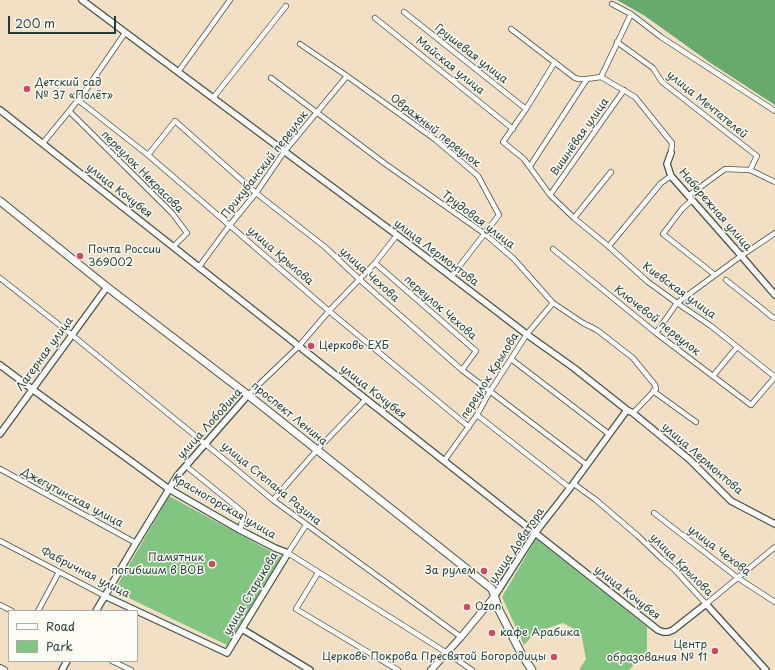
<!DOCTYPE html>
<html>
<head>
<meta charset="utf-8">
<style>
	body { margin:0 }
	#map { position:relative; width:775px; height:670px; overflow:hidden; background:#f3dfc4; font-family:"Playpen Sans",sans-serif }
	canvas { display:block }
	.legend { position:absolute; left:8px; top:610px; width:130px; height:52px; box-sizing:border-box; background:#fdfcf7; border:1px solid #a4b0a9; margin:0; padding:5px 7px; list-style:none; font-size:12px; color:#1f3d34 }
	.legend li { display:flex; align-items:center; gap:8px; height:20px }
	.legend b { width:20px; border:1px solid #a4b0a9 }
	.scale { position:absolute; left:8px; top:16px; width:108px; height:18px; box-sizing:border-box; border:2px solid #1f3d34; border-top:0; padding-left:5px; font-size:12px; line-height:14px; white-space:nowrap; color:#1f3d34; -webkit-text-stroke:3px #fdfcf7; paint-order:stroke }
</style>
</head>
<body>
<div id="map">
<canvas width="775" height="670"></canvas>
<ul class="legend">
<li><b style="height:5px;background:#fff"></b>Road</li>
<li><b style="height:11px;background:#81c580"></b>Park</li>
</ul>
<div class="scale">200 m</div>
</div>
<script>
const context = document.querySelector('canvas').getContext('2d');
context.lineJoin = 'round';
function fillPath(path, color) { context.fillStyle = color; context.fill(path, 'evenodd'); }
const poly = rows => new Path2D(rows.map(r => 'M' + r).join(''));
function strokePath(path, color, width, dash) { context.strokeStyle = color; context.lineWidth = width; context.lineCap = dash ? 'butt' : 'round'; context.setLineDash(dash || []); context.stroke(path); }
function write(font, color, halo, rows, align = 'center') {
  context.font = font + ' "Playpen Sans",sans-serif'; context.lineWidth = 3; context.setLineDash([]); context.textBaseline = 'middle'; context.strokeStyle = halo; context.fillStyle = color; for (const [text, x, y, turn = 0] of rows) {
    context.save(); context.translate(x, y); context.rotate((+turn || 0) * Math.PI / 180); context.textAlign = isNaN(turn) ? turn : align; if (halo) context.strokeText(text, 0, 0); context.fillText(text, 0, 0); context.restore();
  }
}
const green = poly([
	[169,496,281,557,227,645,114,591],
	[536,539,647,627,647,650,629,670,579,670,586,659,581,633,563,623,536,632,524,645,502,597]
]);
const forest = poly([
	[617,0,775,0,775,105,712,64,645,16]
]);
const minor = poly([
	[612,4,631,14,661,37,775,111],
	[404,12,526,109],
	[375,18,513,129],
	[511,29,575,78,579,79,587,79,601,77,635,97,672,143,671,153],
	[617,42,653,68,662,82,757,156,750,170],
	[300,44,347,76,436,140,478,176,499,215,451,277],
	[555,62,526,109,503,142,524,159,550,195,574,218,607,245,648,282,677,303,711,326,775,377],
	[178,72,230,0],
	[601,77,631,14],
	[271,78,384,163,485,234,514,259,553,303,583,323,597,330,633,358,655,385,656,389,633,413],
	[213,98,286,6],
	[78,100,148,155,329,311,469,427],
	[69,111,172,213,187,233,173,247],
	[43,143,83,94,125,33],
	[148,155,175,121,256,193,325,247,360,280,462,370,587,465],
	[530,166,587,79],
	[550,195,624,90],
	[688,196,725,169,750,170,775,182],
	[692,200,682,209,663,234,715,275],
	[574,218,611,172],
	[609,246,661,183,671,176],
	[553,249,656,333,751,405,775,377],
	[375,263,476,351,462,370],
	[199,267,229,226,256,193,284,152,347,76],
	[0,278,72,335,231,465,273,500,461,637],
	[726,280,760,307,772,317,775,318],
	[656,333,677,303,741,256,775,233],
	[511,359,609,434],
	[713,376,737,347],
	[653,391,696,422],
	[248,395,299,346,329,311,375,263,397,235],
	[477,415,570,488],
	[444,461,477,415,489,393,527,334,553,303],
	[186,466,244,513,240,530],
	[0,469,136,543],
	[574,484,596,500,638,536,662,559,674,569,706,604,775,547],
	[273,500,317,450,366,399],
	[654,513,738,578,775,602],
	[306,525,288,553,447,653,472,670],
	[0,541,105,596],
	[318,573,296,609,398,670],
	[0,605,12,611],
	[38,611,59,572],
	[112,661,131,670]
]);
const tertiary = poly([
	[82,0,308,169,397,235,529,336,574,368,627,410,633,413,689,459,731,501,775,524],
	[0,110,658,630,663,632,668,632,673,630,706,604,766,670],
	[671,153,667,164,671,176,738,252,775,295],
	[0,365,32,389,169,489,240,530,275,548,288,553,227,653,105,596],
	[0,434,107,287],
	[494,597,535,533,570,488,627,410],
	[96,611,136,543,177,476,248,395],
	[242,629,310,670],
	[62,670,67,661]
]);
const secondary = poly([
	[0,668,4,670],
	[431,670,461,637,494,597]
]);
const primary = poly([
	[0,201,107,287,248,395,492,589,499,610,522,655,532,670]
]);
const markers = [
	[27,89,4,"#d1495b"],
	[80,256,4,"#d1495b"],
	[311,346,4,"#d1495b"],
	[212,564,4,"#d1495b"],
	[484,571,4,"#d1495b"],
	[467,607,4,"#d1495b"],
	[492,633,4,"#d1495b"],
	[715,651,4,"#d1495b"],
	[554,657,4,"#d1495b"]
];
const streetNames = [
	["Грушевая улица",471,54,38],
	["Майская улица",450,66,39],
	["улица Мечтателей",707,105,39],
	["Овражный переулок",435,131,38],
	["Вишнёвая улица",580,137,-55],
	["Прикубанский переулок",265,165,-52],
	["переулок Некрасова",142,172,45],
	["улица Кочубея",119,191,38],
	["Набережная улица",715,210,49],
	["Трудовая улица",478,220,37],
	["улица Лермонтова",436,253,37],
	["улица Крылова",280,256,41],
	["улица Чехова",369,275,42],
	["Киевская улица",679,291,36],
	["переулок Чехова",440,308,41],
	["Ключевой переулок",657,321,38],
	["Лагерная улица",45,354,-54],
	["переулок Крылова",490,376,-58],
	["улица Кочубея",373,392,38],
	["проспект Ленина",289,414,39],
	["улица Лободина",210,424,-48],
	["улица Лермонтова",702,459,41],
	["улица Степана Разина",271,484,39],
	["Джегутинская улица",72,498,28],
	["Красногорская улица",224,507,30],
	["улица Доватора",517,546,-56],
	["улица Чехова",719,551,37],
	["улица Крылова",681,565,45],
	["Фабричная улица",85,573,27],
	["улица Кочубея",627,593,38],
	["улица Старикова",251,594,-59]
];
const poiNames = [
	["Детский сад",35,83],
	["№ 37 «Полёт»",35,96],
	["Почта России",88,250],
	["369002",88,263],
	["Церковь ЕХБ",319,346],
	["Памятник",204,558,"right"],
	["погибшим в ВОВ",204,571,"right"],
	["За рулем",476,571,"right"],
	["Ozon",475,607],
	["кафе Арабика",500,633],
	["Центр",707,645,"right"],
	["образования № 11",707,658,"right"],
	["Церковь Покрова Пресвятой Богородицы",546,657,"right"]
];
fillPath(green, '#81c580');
fillPath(forest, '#68aa6e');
strokePath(minor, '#3f554a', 6);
strokePath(tertiary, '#3f554a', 8);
strokePath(secondary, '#3f554a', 8);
strokePath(primary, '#3f554a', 9);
strokePath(minor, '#fff', 4.5);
strokePath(tertiary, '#fff', 5.5);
strokePath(secondary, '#fff', 6);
strokePath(primary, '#fff', 7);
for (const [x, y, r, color] of markers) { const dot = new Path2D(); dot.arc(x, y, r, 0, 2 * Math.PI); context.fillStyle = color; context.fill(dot); strokePath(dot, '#fdfcf7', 1.5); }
write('11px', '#1f3d34', '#fdfcf7', streetNames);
write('11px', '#1f3d34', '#fdfcf7', poiNames, 'left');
</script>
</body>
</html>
